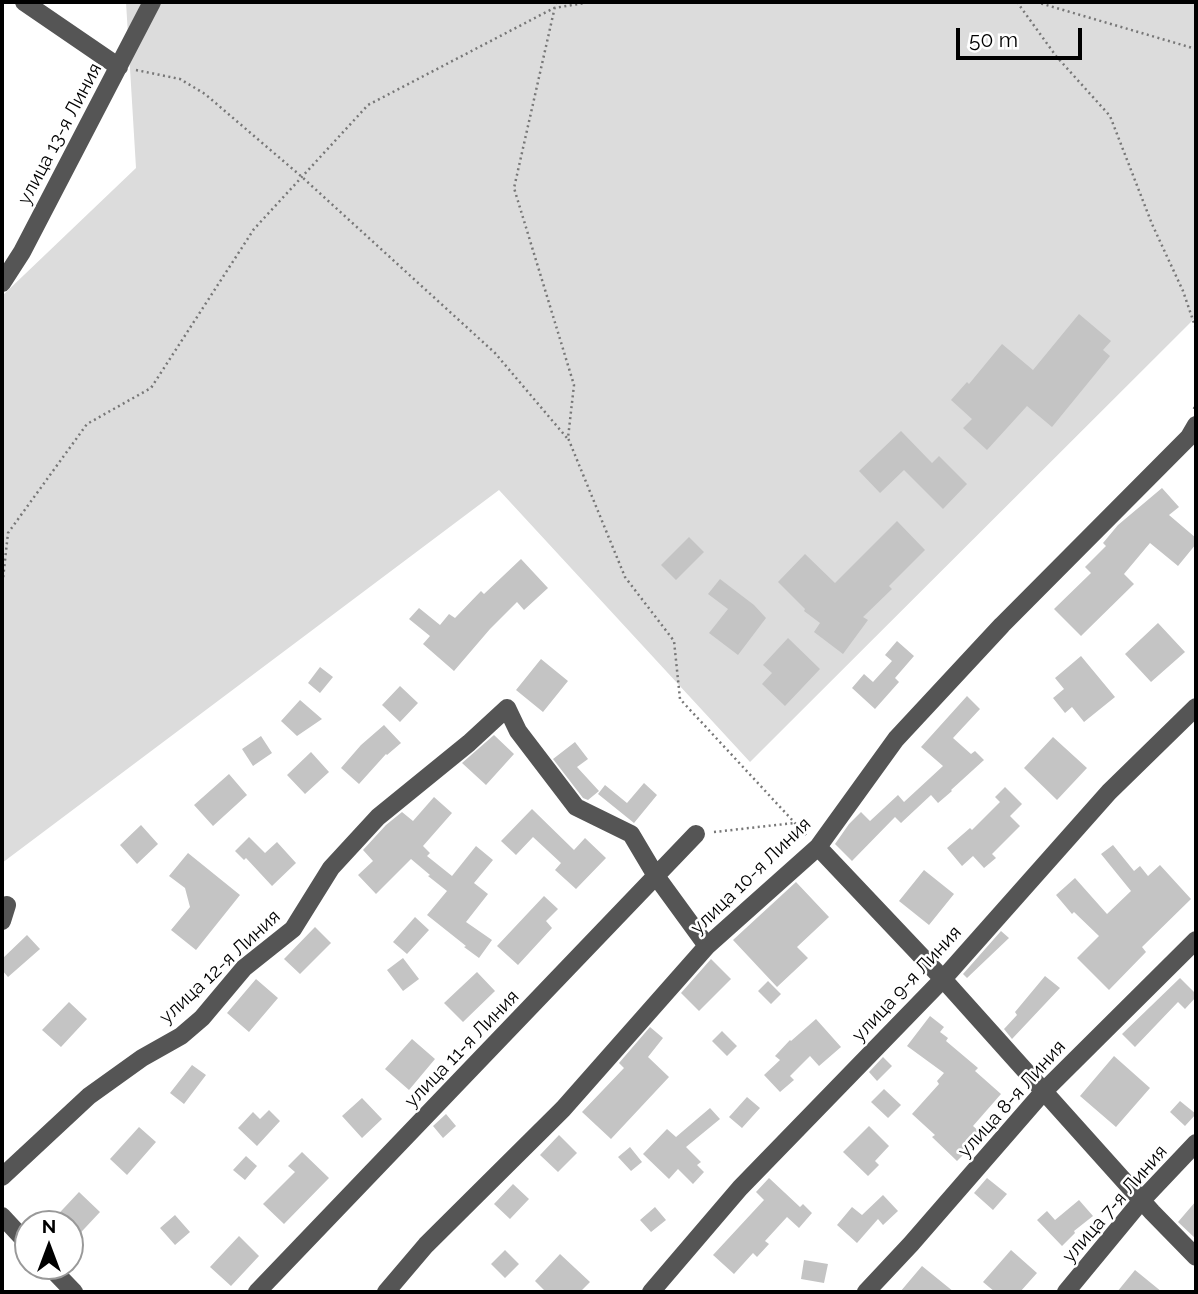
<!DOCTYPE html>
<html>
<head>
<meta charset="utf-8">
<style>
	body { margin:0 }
	#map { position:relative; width:1198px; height:1294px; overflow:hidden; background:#fff; font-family:Raleway,sans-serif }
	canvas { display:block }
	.frame { position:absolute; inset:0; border:4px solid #000; pointer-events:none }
	.north { position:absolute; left:14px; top:1210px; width:70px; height:70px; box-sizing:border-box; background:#fff; border:2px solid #999; border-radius:50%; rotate:0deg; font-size:19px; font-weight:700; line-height:28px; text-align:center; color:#000 }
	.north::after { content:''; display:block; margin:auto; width:24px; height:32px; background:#000; clip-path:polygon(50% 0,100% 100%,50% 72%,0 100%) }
	.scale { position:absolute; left:956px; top:28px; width:126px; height:32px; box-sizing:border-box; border:4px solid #000; border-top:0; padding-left:9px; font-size:21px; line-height:24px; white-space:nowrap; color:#000; -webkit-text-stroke:5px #fff; paint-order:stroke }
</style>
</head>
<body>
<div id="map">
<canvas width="1198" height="1294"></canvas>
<div class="frame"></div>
<div class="north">N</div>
<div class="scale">50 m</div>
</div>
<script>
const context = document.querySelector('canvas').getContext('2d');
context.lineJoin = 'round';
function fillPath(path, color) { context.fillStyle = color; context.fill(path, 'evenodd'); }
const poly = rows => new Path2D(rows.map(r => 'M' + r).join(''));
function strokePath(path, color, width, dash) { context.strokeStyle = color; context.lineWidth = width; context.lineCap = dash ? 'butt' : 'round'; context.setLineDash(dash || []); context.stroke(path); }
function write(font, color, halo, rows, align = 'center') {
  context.font = font + ' Raleway,sans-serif'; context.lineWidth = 5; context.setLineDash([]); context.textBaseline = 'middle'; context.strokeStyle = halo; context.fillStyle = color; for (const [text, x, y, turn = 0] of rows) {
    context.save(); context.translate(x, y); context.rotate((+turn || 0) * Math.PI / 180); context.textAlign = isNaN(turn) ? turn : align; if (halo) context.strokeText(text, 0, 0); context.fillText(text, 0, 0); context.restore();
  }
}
const green = poly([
	[126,2,1196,2,1196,317,750,762,499,490,2,863,2,296,136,168]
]);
const building = poly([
	[1079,314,1111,341,1103,350,1110,356,1052,427,1027,406,987,450,963,428,972,419,951,400,967,382,969,384,1002,344,1033,370],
	[901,431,932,463,939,456,967,484,943,509,904,470,880,493,859,471],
	[1162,488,1179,507,1169,515,1196,538,1196,544,1178,566,1150,543,1124,574,1134,584,1081,636,1054,609,1091,573,1085,567,1106,546,1103,543,1118,525],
	[897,521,925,550,889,586,892,589,863,617,868,620,843,654,814,632,820,623,804,611,805,609,778,582,805,554,835,583],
	[689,537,704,552,676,580,661,565],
	[521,559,548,588,524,610,517,602,490,629,454,671,423,644,430,636,409,619,419,608,440,625,449,614,455,618,481,591,484,594],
	[720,579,754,605,766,618,738,655,709,633,728,609,708,594],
	[1158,623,1185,652,1151,682,1125,654],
	[788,638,820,669,785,706,762,684,772,673,763,665],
	[897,641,914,656,895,678,899,682,875,709,852,688,864,674,873,682,892,661,885,655],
	[1081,656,1115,697,1084,722,1072,707,1065,713,1053,698,1064,689,1055,678],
	[541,659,568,681,543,712,516,690],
	[320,667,333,677,320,693,308,683],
	[400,686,418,703,400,722,382,705],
	[967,696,980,709,953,738,971,754,975,751,984,760,951,790,952,791,938,803,931,795,901,823,895,817,852,861,835,844,849,824,861,812,870,821,898,795,904,802,943,766,921,747],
	[300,700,322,719,297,736,281,721],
	[384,725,401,743,387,755,386,754,359,784,341,768,361,745],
	[494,735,514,754,486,785,462,763],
	[261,736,272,753,253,766,242,749],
	[1053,737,1087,768,1057,800,1024,768],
	[575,742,588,759,577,767,599,791,588,800,583,798,553,759],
	[311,752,329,772,305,794,287,775],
	[229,774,247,795,213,826,194,805],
	[644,783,657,795,634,823,598,794,605,785,627,803],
	[1005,787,1022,804,1010,816,1020,826,992,854,996,858,984,868,973,856,962,866,947,848,970,828,972,830,1000,802,995,797],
	[434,797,452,813,423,846,430,853,427,856,452,876,476,846,493,860,474,883,488,894,466,922,492,940,479,958,464,947,466,946,427,915,447,891,428,876,430,875,411,859,376,894,358,875,373,861,363,850,386,825,402,812,413,821],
	[532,809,574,850,585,838,606,858,576,889,555,870,561,863,533,837,516,855,501,841],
	[141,825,158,844,137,864,120,845],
	[249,837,265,853,277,842,296,863,272,886,246,858,244,860,235,851],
	[1113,845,1134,871,1140,866,1148,876,1160,865,1191,899,1142,947,1146,952,1109,990,1077,958,1099,936,1074,912,1072,914,1056,895,1075,878,1107,914,1131,891,1101,854],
	[188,853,240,895,196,950,171,930,190,907,185,888,169,876],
	[924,870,954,894,929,925,899,901],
	[796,882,829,917,797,947,808,958,777,987,733,940],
	[544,896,558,909,546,921,552,928,518,965,497,946],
	[415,917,429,930,407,954,393,942],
	[315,927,331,943,300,974,284,959],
	[1001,931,1009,938,967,978,963,974],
	[27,935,40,949,8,977,2,970,2,959],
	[403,958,419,979,403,991,387,970],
	[711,959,731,979,699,1011,681,993],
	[477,972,495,991,463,1022,444,1003],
	[1045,976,1060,988,1012,1039,1004,1029,1017,1015,1015,1012],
	[1180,978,1196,994,1196,997,1185,1009,1178,1002,1135,1047,1122,1034],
	[256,979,278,998,249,1032,227,1013],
	[768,981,781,994,771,1004,758,991],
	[69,1002,87,1019,61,1047,42,1030],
	[930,1016,944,1027,940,1032,948,1038,946,1041,978,1068,975,1071,1001,1094,973,1126,983,1135,957,1161,932,1137,935,1135,912,1114,939,1084,937,1081,944,1073,907,1046],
	[816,1019,841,1047,819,1066,810,1056,790,1076,794,1080,780,1092,764,1075,780,1060,775,1056,790,1040,791,1041],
	[650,1027,663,1038,648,1057,669,1077,611,1139,582,1112,624,1068,619,1063],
	[722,1031,737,1046,727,1056,712,1041],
	[412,1039,435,1059,409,1090,385,1069],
	[1114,1056,1150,1088,1116,1127,1080,1096],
	[883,1057,892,1066,877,1081,869,1072],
	[192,1065,206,1075,184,1104,170,1093],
	[884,1089,901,1105,888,1118,871,1102],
	[747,1097,760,1108,742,1128,729,1117],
	[362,1098,382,1119,362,1138,342,1116],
	[1180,1101,1196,1114,1185,1126,1170,1112],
	[710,1108,720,1119,686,1147,701,1162,697,1165,704,1172,693,1184,678,1169,669,1179,643,1154,667,1129,676,1137],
	[269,1110,280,1121,257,1146,238,1128,253,1112,260,1119],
	[446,1114,456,1126,443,1138,433,1126],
	[869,1126,889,1146,875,1161,879,1165,868,1176,843,1152],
	[139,1127,156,1142,127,1175,110,1159],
	[559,1135,577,1153,558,1172,540,1155],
	[630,1147,642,1162,631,1171,618,1157],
	[302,1152,329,1178,284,1224,263,1204,295,1172,288,1166],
	[246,1156,257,1166,245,1180,233,1170],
	[769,1178,800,1207,803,1204,812,1213,799,1228,787,1217,765,1241,769,1244,757,1257,753,1253,734,1274,713,1255,764,1200,756,1192],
	[987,1178,1007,1194,993,1210,974,1193],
	[513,1184,529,1199,510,1219,494,1204],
	[79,1192,100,1212,70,1244,70,1224,49,1224],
	[883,1195,898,1211,883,1225,878,1219,857,1243,837,1225,852,1207,862,1215],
	[1079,1200,1093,1216,1074,1231,1075,1233,1062,1246,1037,1220,1047,1211,1055,1220],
	[1196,1201,1196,1239,1178,1222],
	[655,1207,666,1220,651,1232,640,1220],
	[175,1215,190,1232,175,1245,160,1228],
	[239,1236,259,1256,231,1286,210,1267],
	[505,1250,519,1264,505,1278,491,1264],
	[1011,1250,1037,1273,1020,1292,995,1292,983,1282],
	[560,1254,590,1282,580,1292,546,1292,535,1281],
	[804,1260,828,1264,824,1283,801,1279],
	[922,1266,954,1292,900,1292],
	[1135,1270,1162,1292,1117,1292]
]);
const path = poly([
	[556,2,514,188,574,385,568,438,625,577,674,641,680,699,806,835],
	[1017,2,1056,56,1110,116,1152,224,1183,291,1196,329],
	[1036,2,1196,49],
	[136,70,180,79,205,94,302,177,495,353,567,438],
	[1194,409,1196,400],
	[2,588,8,533,87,424,151,388,254,229,368,105,554,8,591,2],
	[714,832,794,823]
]);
const minor = poly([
	[24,2,119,67],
	[2,283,22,252,152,2],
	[818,847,943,979,1152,1212,1196,1257],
	[2,921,7,905],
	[2,1177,89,1096,142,1058,181,1036,202,1018,244,968,293,929,331,868,378,817,469,743,507,708,518,731,576,807,631,834,656,876,707,946],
	[2,1216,28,1244],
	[49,1266,74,1292],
	[257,1292,696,834],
	[386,1292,426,1245,563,1109,707,946,818,847,896,739,1002,625,1189,437,1196,425],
	[651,1292,740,1188,943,979,1109,792,1196,707],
	[866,1292,911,1244,1044,1091,1196,940],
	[1066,1292,1142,1200,1196,1143]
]);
const streetNames = [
	["улица 13-я Линия",60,134,-62],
	["улица 10-я Линия",751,876,-44],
	["улица 12-я Линия",220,967,-43],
	["улица 9-я Линия",907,984,-47],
	["улица 11-я Линия",462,1049,-46],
	["улица 8-я Линия",1012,1099,-48],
	["улица 7-я Линия",1115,1204,-49]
];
fillPath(green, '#dcdcdc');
fillPath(building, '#c4c4c4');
strokePath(path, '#777', 2.5, [2, 3.5]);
strokePath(minor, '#555', 18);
write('19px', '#000', '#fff', streetNames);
</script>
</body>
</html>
